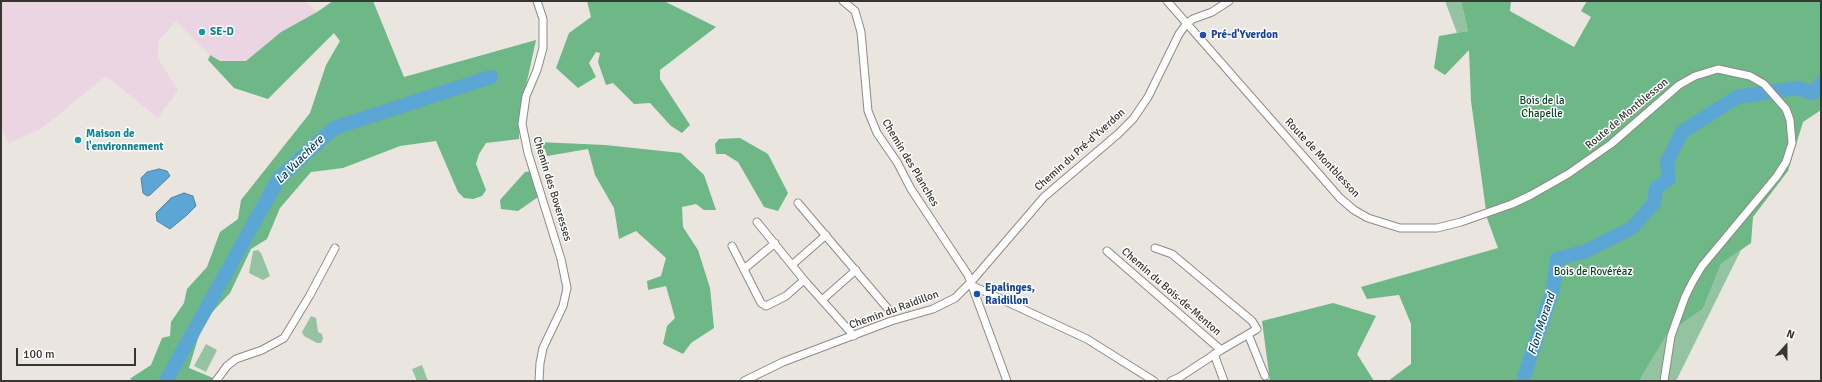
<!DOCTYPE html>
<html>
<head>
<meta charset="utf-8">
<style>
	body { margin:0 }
	#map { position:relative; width:1822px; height:382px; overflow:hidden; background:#eae5df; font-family:Signika,sans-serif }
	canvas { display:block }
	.frame { position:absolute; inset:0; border:2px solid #373633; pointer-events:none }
	.north { position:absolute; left:1766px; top:326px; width:40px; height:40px; -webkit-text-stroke:3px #fff; paint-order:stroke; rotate:21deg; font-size:11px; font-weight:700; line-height:16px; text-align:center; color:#373633 }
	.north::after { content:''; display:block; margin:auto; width:14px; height:18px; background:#373633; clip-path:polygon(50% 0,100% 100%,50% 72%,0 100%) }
	.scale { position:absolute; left:16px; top:348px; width:120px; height:18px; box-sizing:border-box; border:2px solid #373633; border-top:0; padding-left:5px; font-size:12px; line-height:14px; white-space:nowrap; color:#373633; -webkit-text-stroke:3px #fff; paint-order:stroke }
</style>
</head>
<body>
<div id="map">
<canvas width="1822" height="382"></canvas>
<div class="frame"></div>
<div class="north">N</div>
<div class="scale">100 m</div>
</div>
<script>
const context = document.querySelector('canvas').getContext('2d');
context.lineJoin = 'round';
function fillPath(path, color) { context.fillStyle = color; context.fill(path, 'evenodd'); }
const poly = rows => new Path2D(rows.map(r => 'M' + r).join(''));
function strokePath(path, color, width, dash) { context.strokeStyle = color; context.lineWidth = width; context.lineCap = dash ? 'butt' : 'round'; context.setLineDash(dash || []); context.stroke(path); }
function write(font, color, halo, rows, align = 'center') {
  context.font = font + ' Signika,sans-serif'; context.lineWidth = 3; context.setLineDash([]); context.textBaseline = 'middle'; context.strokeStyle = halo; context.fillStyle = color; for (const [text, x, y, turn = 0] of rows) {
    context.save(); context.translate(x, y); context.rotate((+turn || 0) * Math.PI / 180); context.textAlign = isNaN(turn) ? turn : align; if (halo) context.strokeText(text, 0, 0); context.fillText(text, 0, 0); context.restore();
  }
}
const industrial = poly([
	[1,1,305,1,317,12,281,32,246,61,220,61,210,55,176,21,158,41,158,59,178,90,158,118,106,76,41,129,9,143,1,128]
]);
const green = poly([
	[1445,1,1461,1,1468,31,1457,33],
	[258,250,261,253,270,276,263,280,249,273,253,251],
	[1741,250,1676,381,1639,381,1668,333,1703,309,1721,264],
	[311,316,316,318,318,332,322,334,323,339,321,343,317,343,304,336,302,332],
	[206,344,217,350,206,372,194,366],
	[422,365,428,381,417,381,412,369]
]);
const forest = poly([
	[333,1,373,1,404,77,536,40,519,118,519,139,486,143,479,154,476,164,486,190,482,196,473,199,464,198,458,192,436,141,400,146,343,168,311,172,280,208,267,239,251,249,230,293,203,322,189,368,213,378,211,381,130,381,131,378,151,365,162,338,170,336,171,322,184,303,187,289,207,267,220,232,238,219,241,200,310,113,326,65,340,41,334,33,268,99,234,88,208,60,210,55,220,61,246,61,281,32,317,12],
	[587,1,664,1,716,27,660,70,660,79,690,125,682,133,671,126,650,103,634,104,613,83,606,85,598,62,600,53,596,52,589,63,596,77,578,88,556,68,569,33,591,17],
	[1461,1,1511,1,1510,11,1574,47,1591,17,1581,11,1587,1,1821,1,1821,110,1803,122,1788,171,1753,217,1751,243,1721,264,1703,309,1668,333,1639,381,1388,381,1411,364,1411,324,1399,295,1367,299,1361,287,1498,248,1487,218,1471,101,1469,50,1445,75,1434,68,1439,36,1468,31],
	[740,138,768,154,788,193,778,211,764,207,738,162,725,154,716,154,715,144,719,139],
	[538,142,605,145,681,153,704,175,716,210,704,210,696,204,682,207,683,227,698,250,710,288,714,328,691,343,683,354,663,344,667,326,675,318,666,286,648,290,647,281,661,276,666,258,636,231,619,239,614,208,595,175,588,149,547,156,545,149,537,148],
	[531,171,538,197,518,211,501,209,500,200,525,172],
	[1333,303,1376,316,1357,354,1374,381,1270,381,1262,321]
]);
const water = poly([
	[159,169,167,171,170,176,150,195,147,196,143,193,141,178,147,172,159,169],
	[184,193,193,196,196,206,187,215,170,229,157,221,156,213,171,198,184,193]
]);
const river = poly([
	[166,381,279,178,334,128,491,77],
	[1524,381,1524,377,1553,289,1557,259,1586,251,1632,228,1654,203,1656,188,1669,179,1667,162,1682,132,1737,97,1797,88,1813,93,1821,83]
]);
const minor = poly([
	[537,1,543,19,543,48,537,70,526,96,522,124,528,153,561,259,567,288,563,306,543,348,540,363,539,381],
	[843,1,855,11,861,32,868,111,877,133,897,162,911,189,968,275,1007,381],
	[1167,1,1340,198,1354,210,1368,218,1400,228,1437,228,1461,222,1512,204,1531,195,1568,174,1611,144,1679,85,1695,76,1718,69,1750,76,1764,84,1786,109,1790,120,1792,143,1786,162,1777,176,1702,266,1693,281,1685,297,1671,336,1664,381],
	[798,203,889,310],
	[757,222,804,280,854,336],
	[732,246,761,303,766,306,786,296,804,280],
	[1155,248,1172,254,1252,321,1257,329,1221,350,1180,377,1171,381],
	[1107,251,1221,350],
	[792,265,826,235],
	[744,269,775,243],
	[973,286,1087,339,1154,381],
	[822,300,856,270],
	[1248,334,1265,376],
	[1214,354,1224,381],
	[216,381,227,366,236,359,262,350,284,338,310,295,335,248],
	[744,381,783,362,891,321,933,309,955,298,971,282,1044,197,1118,134,1133,119,1148,97,1179,34,1187,23,1193,19,1212,12,1229,1]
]);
const markers = [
	[202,32,4,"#0f9aa8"],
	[1203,35,4,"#1a4fb4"],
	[78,140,4,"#0f9aa8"],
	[977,294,4,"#1a4fb4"]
];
const cultureNames = [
	["SE-D",210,32],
	["Maison de",86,134],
	["l'environnement",86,147]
];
const transitNames = [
	["Pré-d'Yverdon",1211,35],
	["Epalinges,",985,288],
	["Raidillon",985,301]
];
const parkNames = [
	["Bois de la",1542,101],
	["Chapelle",1542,114],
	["Bois de Rovéréaz",1593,272]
];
const streetNames = [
	["Route de Montblesson",1627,114,-40],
	["Chemin du Pré-d'Yverdon",1080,150,-42],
	["Route de Montblesson",1322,158,47],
	["Chemin des Planches",910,163,59],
	["Chemin des Boveresses",552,189,73],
	["Chemin du Bois-de-Menton",1171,292,41],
	["Chemin du Raidillon",894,310,-20]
];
const waterNames = [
	["La Vuachère",300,160,-45],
	["Flon Morand",1542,324,-72]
];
fillPath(industrial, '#ebd5e3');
fillPath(green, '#94c3a2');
fillPath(forest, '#6eb787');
fillPath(water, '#5ca6d6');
strokePath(water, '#5184a5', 1);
strokePath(river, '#5ca6d6', 14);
strokePath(minor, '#8f8a85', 9);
strokePath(minor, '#fff', 7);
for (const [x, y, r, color] of markers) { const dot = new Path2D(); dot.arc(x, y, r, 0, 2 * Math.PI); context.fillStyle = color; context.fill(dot); strokePath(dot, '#fff', 1.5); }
write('bold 11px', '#0d838f', '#fff', cultureNames, 'left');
write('bold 11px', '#164399', '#fff', transitNames, 'left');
write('11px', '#094324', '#fff', parkNames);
write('11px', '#373633', '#fff', streetNames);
write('italic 12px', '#00405f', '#fff', waterNames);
</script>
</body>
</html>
